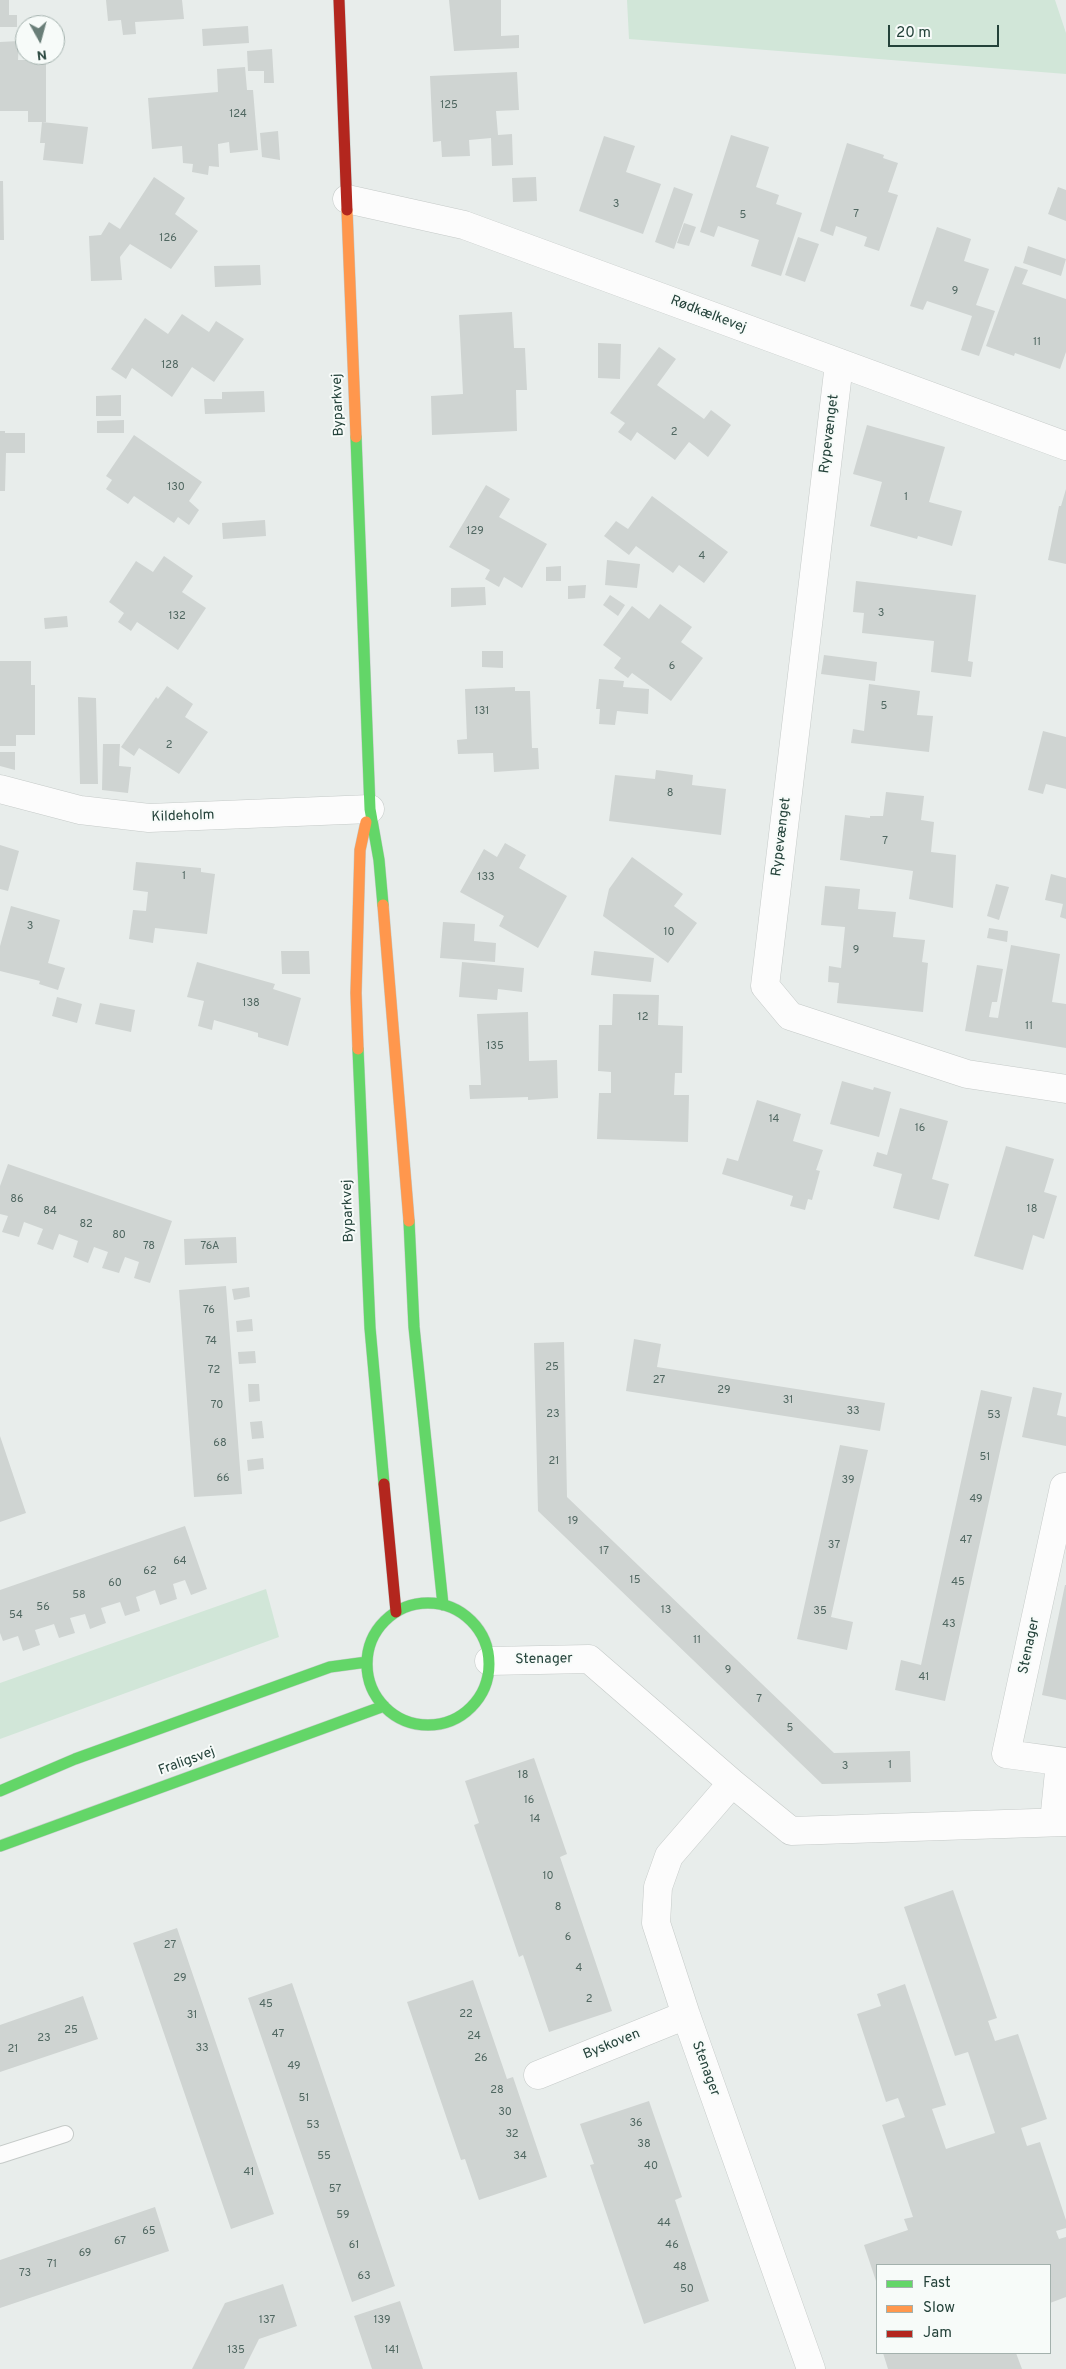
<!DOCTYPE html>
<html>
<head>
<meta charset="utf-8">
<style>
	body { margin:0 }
	#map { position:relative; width:1066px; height:2369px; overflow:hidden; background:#e8edeb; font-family:Overpass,sans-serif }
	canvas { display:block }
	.legend { position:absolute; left:876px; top:2264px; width:175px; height:90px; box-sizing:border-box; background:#f7fbf9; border:1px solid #a3b1ad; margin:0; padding:6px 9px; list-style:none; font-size:15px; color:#24423a }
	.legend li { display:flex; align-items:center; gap:10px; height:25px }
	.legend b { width:25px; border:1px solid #a3b1ad }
	.north { position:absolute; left:15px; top:15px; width:50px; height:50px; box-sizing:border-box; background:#f7fbf9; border:1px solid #a3b1ad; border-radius:50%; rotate:173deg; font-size:14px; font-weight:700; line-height:20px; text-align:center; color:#24423a }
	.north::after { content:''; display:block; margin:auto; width:18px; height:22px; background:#697e78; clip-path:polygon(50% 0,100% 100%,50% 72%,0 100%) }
	.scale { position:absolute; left:888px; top:25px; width:111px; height:22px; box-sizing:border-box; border:2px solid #24423a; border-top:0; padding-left:6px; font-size:15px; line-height:18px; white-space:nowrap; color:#24423a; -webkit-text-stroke:4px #f7fbf9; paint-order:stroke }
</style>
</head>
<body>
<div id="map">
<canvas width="1066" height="2369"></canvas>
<ul class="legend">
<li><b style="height:6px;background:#63d668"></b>Fast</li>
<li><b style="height:6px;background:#ff974d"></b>Slow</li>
<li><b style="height:6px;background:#b3261e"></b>Jam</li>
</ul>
<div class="north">N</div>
<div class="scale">20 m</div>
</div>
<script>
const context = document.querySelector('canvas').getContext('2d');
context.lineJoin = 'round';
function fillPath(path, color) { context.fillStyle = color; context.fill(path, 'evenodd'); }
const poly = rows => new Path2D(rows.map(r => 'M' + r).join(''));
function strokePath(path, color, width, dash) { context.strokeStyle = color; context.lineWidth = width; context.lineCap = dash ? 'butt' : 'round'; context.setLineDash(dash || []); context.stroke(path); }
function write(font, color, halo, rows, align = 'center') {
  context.font = font + ' Overpass,sans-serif'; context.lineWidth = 4; context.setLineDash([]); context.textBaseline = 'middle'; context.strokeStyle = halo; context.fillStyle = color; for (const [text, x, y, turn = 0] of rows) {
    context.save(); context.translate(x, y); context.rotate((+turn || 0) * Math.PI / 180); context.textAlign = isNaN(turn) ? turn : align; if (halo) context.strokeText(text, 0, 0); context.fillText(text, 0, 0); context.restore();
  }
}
const green = poly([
	[627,0,1055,0,1066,33,1066,74,629,39],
	[266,1589,279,1637,0,1739,0,1683]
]);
const building = poly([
	[0,0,9,0,9,15,17,15,17,27,0,27],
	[106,0,182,0,184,19,135,22,136,34,123,35,121,20,108,21],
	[449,0,501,0,501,36,519,35,519,48,454,51],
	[248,26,249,43,203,46,202,29],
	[19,41,18,60,46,60,46,122,28,122,28,111,0,111,0,42],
	[272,49,274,83,264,83,264,71,248,71,247,51],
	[245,67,247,90,253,90,258,150,230,153,229,142,218,144,219,167,209,166,208,175,192,172,193,164,183,163,182,146,152,149,148,98,218,92,217,69],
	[517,72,519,110,496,111,498,135,512,134,513,165,492,166,491,138,469,140,470,156,442,157,441,141,433,142,430,76],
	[42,122,88,127,83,164,43,160,45,143,40,143],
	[278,131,280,160,262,157,260,133],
	[731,135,769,147,756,187,779,195,776,204,802,213,781,276,751,266,759,240,718,226,714,237,700,232],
	[604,136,635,146,626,172,661,184,643,234,579,211],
	[847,143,884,155,883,158,898,163,888,192,898,195,879,251,864,246,867,237,836,226,833,236,820,231],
	[154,177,185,198,175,214,198,231,171,269,130,244,120,257,122,280,91,281,89,236,101,235,109,222,120,229],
	[536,177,537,201,513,202,512,178],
	[0,181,3,181,4,240,0,240],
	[674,187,693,194,674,249,655,242],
	[1058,187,1066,190,1066,221,1048,214],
	[684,223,696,227,689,246,677,243],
	[937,227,971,239,964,261,989,269,976,305,995,311,979,356,961,350,972,316,927,301,923,310,910,306],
	[798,237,819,244,805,282,785,275],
	[1028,246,1066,259,1061,276,1023,263],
	[260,265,261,285,215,287,214,266],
	[1015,266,1028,270,1022,284,1066,299,1066,352,1060,369,1015,353,1014,356,986,346],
	[512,312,514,348,525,348,527,390,516,390,517,431,432,435,431,396,463,394,459,315],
	[182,314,209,332,216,321,244,339,214,382,192,367,172,397,132,368,126,379,111,369,145,318,168,334],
	[598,343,621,344,620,379,598,378],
	[659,347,676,359,657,385,704,419,711,410,731,425,708,457,689,442,675,460,637,432,631,441,618,432,625,423,610,413],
	[264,391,265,412,205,414,204,399,222,399,222,392],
	[121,395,121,416,96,416,96,396],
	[124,420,124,433,97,433,97,421],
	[867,425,945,447,929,502,962,511,952,546,918,536,917,539,870,526,882,482,853,474],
	[0,431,5,431,5,433,25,433,25,453,6,453,5,491,0,491],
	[134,435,202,482,189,501,199,510,189,525,178,517,174,523,134,496,128,504,106,489,112,480,106,476],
	[486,485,510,499,499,517,547,544,522,588,504,577,499,587,485,579,490,570,449,547],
	[1066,489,1066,564,1048,560,1059,506,1061,506],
	[652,496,728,552,704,583,679,565,673,573,636,546,629,555,604,536,616,521,628,529],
	[265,520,266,536,223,539,222,523],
	[164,556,193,576,182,592,206,608,178,650,137,622,131,631,118,622,124,613,109,602,136,561,153,572],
	[607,560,640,564,637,588,605,585],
	[561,566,561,581,546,581,546,567],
	[856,581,976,595,968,661,973,662,971,677,931,672,934,641,862,633,864,613,853,612],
	[586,585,585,598,568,599,568,586],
	[485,587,486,605,451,607,451,588],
	[610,595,625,605,618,616,603,605],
	[660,604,692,627,681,642,703,658,671,701,632,673,628,678,614,668,621,658,603,645,632,606,649,619],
	[67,616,68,627,45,629,44,618],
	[482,651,503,651,503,668,482,667],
	[824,655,877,662,875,681,821,674],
	[0,661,31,661,31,685,35,685,35,735,16,735,16,746,0,746],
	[599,679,624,681,623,687,649,689,648,714,617,711,615,725,599,724,600,709,596,709],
	[869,684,920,691,917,715,933,716,929,752,851,743,853,729,864,731],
	[167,686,193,704,185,717,208,732,179,774,139,748,134,756,121,747,156,697,158,699],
	[515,687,515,691,530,691,532,748,538,748,539,769,494,772,493,753,458,754,457,740,467,739,465,689],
	[78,697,96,698,98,784,80,784],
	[1043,731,1066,737,1066,789,1046,784,1043,794,1028,790],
	[103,744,120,744,119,766,131,767,128,793,102,790],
	[0,752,15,752,15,770,0,766],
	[656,770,693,775,692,785,726,789,721,835,609,821,615,775,655,779],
	[886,792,924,796,921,820,934,822,931,852,956,855,953,908,909,899,913,871,840,860,845,815,870,818,870,816,883,816],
	[505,843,526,855,519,868,567,896,538,948,499,926,504,916,460,892,484,849,497,857],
	[0,845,19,851,8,891,0,889],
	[632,857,683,894,674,906,697,923,668,963,603,916,609,889],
	[136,862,201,868,201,872,215,874,207,934,155,928,153,943,129,939,133,910,146,911,148,892,133,890],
	[1051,874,1066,878,1066,919,1060,917,1063,904,1045,900],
	[996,884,1009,887,999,920,987,916],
	[825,886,860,889,858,909,896,912,893,937,925,940,922,962,928,963,923,1012,837,1003,839,983,828,982,829,966,841,968,845,927,821,925],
	[11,906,60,920,48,963,65,968,58,990,39,984,40,981,0,971,0,946],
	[443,922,475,924,474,941,496,943,495,962,440,958],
	[989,928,1008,931,1007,942,987,938],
	[1011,945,1060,954,1052,1002,1066,1004,1066,1048,965,1031,977,965,1003,969,997,1002,992,1002,989,1017,998,1018],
	[281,951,309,951,310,974,282,974],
	[594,951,654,958,651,982,591,975],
	[197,962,275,984,273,989,301,998,288,1046,258,1037,258,1033,214,1020,212,1030,198,1026,204,1001,187,997],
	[462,962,524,968,522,992,498,989,497,1000,459,997],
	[613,994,659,995,658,1025,683,1026,682,1073,675,1073,674,1095,689,1095,688,1142,597,1139,599,1093,611,1093,611,1072,598,1071,599,1025,612,1025],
	[57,997,82,1004,77,1023,52,1016],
	[100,1003,135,1010,131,1032,95,1024],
	[528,1012,529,1061,557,1060,558,1098,528,1100,528,1097,470,1099,469,1085,481,1085,477,1014],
	[842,1081,873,1090,874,1087,891,1092,879,1137,830,1124],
	[757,1100,801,1114,793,1141,823,1150,816,1170,820,1171,812,1200,808,1199,805,1210,790,1206,793,1196,722,1174,727,1158,738,1161],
	[900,1108,948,1121,932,1179,949,1184,939,1220,893,1208,902,1174,873,1166,877,1152,887,1155],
	[1006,1146,1054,1159,1044,1192,1057,1196,1044,1239,1033,1235,1023,1270,974,1256],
	[8,1164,172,1221,150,1283,134,1278,139,1262,125,1257,119,1273,102,1268,108,1252,94,1247,88,1263,73,1257,78,1241,59,1234,53,1250,37,1244,43,1229,24,1222,19,1237,2,1232,8,1216,0,1214,0,1186],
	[236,1237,237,1263,185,1265,184,1239],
	[226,1286,242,1494,194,1497,179,1290],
	[249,1287,250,1297,234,1300,232,1289],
	[252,1319,253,1331,237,1332,236,1321],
	[634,1339,661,1344,657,1367,885,1403,880,1431,626,1391],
	[564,1342,567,1497,834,1753,910,1751,911,1782,822,1784,538,1511,534,1343],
	[255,1351,256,1363,239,1364,238,1352],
	[248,1384,259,1384,260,1401,249,1402],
	[1033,1387,1062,1393,1057,1415,1066,1417,1066,1446,1022,1437],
	[981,1390,1012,1397,945,1701,895,1690,901,1660,921,1665],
	[262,1421,264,1438,252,1439,250,1422],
	[0,1436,26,1513,0,1522],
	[840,1445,868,1450,831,1617,853,1622,847,1650,797,1639],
	[263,1458,264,1469,248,1471,247,1460],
	[185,1526,207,1589,191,1595,185,1580,173,1584,177,1599,160,1605,155,1590,136,1597,140,1611,125,1616,120,1602,101,1608,106,1623,90,1629,85,1614,70,1618,75,1633,59,1638,54,1624,35,1630,40,1645,23,1651,18,1636,3,1641,0,1633,0,1590],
	[1065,1585,1066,1585,1066,1700,1042,1695],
	[534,1758,567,1854,560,1857,612,2011,549,2032,523,1955,519,1957,474,1825,479,1823,465,1781],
	[953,1890,997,2018,988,2021,995,2041,1018,2034,1047,2119,1021,2128,1027,2146,1040,2142,1066,2220,1066,2228,1056,2231,1059,2239,1066,2237,1066,2297,1050,2303,1050,2265,877,2265,877,2284,864,2245,908,2230,904,2219,913,2217,882,2125,905,2117,898,2098,886,2102,857,2014,881,2006,877,1994,905,1984,946,2105,932,2109,946,2149,995,2133,968,2052,955,2056,904,1907],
	[177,1928,274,2214,231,2229,133,1943],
	[473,1980,507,2079,513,2077,547,2177,479,2200,465,2159,461,2160,407,2002],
	[292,1983,395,2286,352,2302,248,1998],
	[83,1996,98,2039,0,2072,0,2025],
	[649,2101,682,2197,675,2200,709,2301,644,2324,590,2165,594,2164,580,2124],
	[155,2207,169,2251,0,2308,0,2260],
	[283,2284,297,2326,259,2339,244,2369,192,2369,225,2303],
	[400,2301,423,2369,372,2369,354,2316],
	[883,2353,1016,2353,1022,2369,888,2369]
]);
const lane = poly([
	[0,2155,65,2134]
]);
const street = poly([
	[347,199,464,225,1066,446],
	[839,364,765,986,790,1016,967,1074,1066,1089],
	[0,789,80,810,149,818,370,809],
	[1066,1488,1064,1487,1006,1754,1066,1762],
	[489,1661,589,1659,732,1783,791,1831,1066,1822],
	[732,1783,669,1856,658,1887,656,1923,686,2015,811,2369],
	[1054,1822,1060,1762],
	[538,2075,686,2015]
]);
const fast = poly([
	[356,437,370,809,379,860,383,905],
	[358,1049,370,1328,384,1484],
	[409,1221,414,1327,443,1605],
	'367 1664a61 61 0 1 1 122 0a61 61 0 1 1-122 0Z',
	[0,1791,75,1759,330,1667,367,1662],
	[0,1846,384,1706]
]);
const slow = poly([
	[347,210,356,437],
	[383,905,409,1221],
	[358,1049,356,993,360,850,366,822]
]);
const jam = poly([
	[339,0,347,210],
	[384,1484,396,1612]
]);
const numberNames = [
	["125",449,106],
	["124",238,115],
	["3",616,205],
	["7",856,215],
	["5",743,216],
	["126",168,239],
	["9",955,292],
	["11",1037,343],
	["128",170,366],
	["2",674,433],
	["130",176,488],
	["1",906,498],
	["129",475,532],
	["4",702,557],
	["3",881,614],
	["132",177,617],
	["6",672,667],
	["5",884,707],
	["131",482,712],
	["2",169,746],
	["8",670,794],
	["7",885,842],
	["1",184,877],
	["133",486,878],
	["3",30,927],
	["10",669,933],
	["9",856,951],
	["138",251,1004],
	["12",643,1018],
	["11",1029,1027],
	["135",495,1047],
	["14",774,1120],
	["16",920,1129],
	["86",17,1200],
	["18",1032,1210],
	["84",50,1212],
	["82",86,1225],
	["80",119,1236],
	["78",149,1247],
	["76A",210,1247],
	["76",209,1311],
	["74",211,1342],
	["25",552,1368],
	["72",214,1371],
	["27",659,1381],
	["29",724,1391],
	["31",788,1401],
	["70",217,1406],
	["33",853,1412],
	["23",553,1415],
	["53",994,1416],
	["68",220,1444],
	["51",985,1458],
	["21",554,1462],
	["66",223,1479],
	["39",848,1481],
	["49",976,1500],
	["19",573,1522],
	["47",966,1541],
	["37",834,1546],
	["17",604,1552],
	["64",180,1562],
	["62",150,1572],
	["15",635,1581],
	["45",958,1583],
	["60",115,1584],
	["58",79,1596],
	["56",43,1608],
	["13",666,1611],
	["35",820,1612],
	["54",16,1616],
	["43",949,1625],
	["11",697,1641],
	["9",728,1671],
	["41",924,1678],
	["7",759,1700],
	["5",790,1729],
	["1",890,1766],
	["3",845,1767],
	["18",523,1776],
	["16",529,1801],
	["14",535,1820],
	["10",548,1877],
	["8",558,1908],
	["6",568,1938],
	["27",170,1946],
	["4",579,1969],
	["29",180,1979],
	["2",589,2000],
	["45",266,2005],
	["22",466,2015],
	["31",192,2016],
	["25",71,2031],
	["47",278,2035],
	["24",474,2037],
	["23",44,2039],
	["33",202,2049],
	["21",13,2050],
	["26",481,2059],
	["49",294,2067],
	["28",497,2091],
	["51",304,2099],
	["30",505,2113],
	["36",636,2124],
	["53",313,2126],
	["32",512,2135],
	["38",644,2145],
	["55",324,2157],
	["34",520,2157],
	["40",651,2167],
	["41",249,2173],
	["57",335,2190],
	["59",343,2216],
	["44",664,2224],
	["65",149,2232],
	["67",120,2242],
	["61",354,2246],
	["46",672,2246],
	["69",85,2254],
	["71",52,2265],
	["48",680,2268],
	["73",25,2274],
	["63",364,2277],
	["50",687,2290],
	["137",267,2321],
	["139",382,2321],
	["135",236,2351],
	["141",392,2351]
];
const streetNames = [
	["Rødkælkevej",708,315,21],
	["Byparkvej",339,405,-92],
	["Rypevænget",830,434,-83],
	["Kildeholm",183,817,-2],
	["Rypevænget",782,837,-83],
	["Byparkvej",349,1211,-92],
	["Stenager",1030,1646,-78],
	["Stenager",544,1660,-1],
	["Fraligsvej",187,1762,-20],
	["Byskoven",612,2045,-22],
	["Stenager",705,2069,70]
];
fillPath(green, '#d1e6d8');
fillPath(building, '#cfd4d2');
strokePath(lane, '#c5cac8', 18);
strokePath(street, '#c5cac8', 29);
strokePath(fast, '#c3cbc8', 12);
strokePath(slow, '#c3cbc8', 12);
strokePath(jam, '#c3cbc8', 12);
strokePath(lane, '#fcfcfc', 16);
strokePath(street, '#fcfcfc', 28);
strokePath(fast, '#63d668', 11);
strokePath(slow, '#ff974d', 11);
strokePath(jam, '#b3261e', 11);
write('11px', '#506761', null, numberNames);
write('14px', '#24423a', '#f7fbf9', streetNames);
</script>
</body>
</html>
